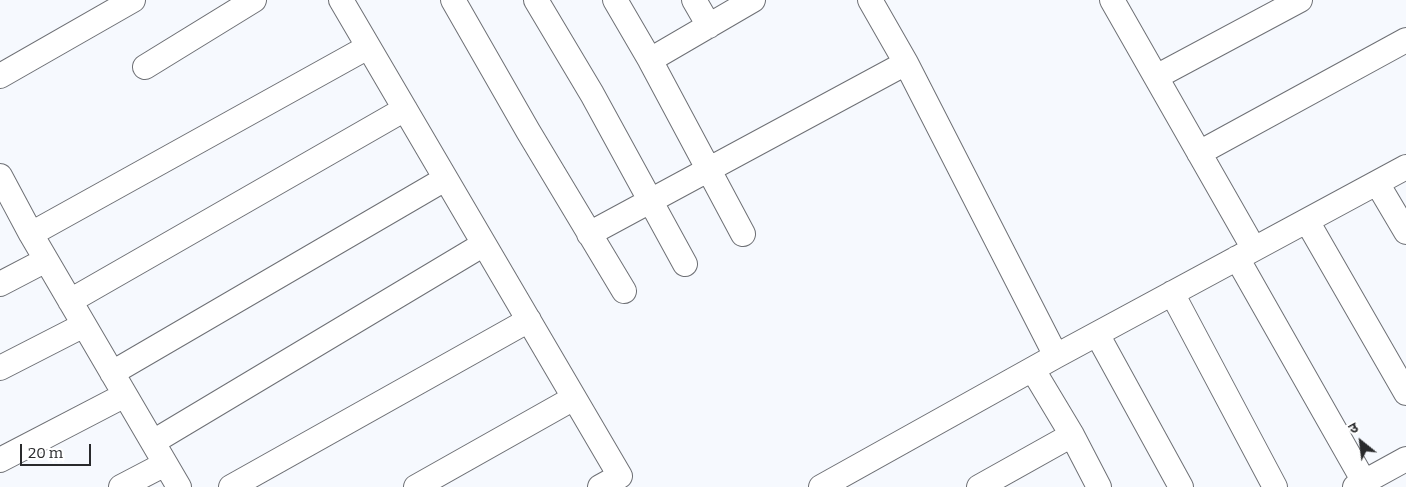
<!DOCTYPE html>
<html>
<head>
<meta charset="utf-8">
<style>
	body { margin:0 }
	#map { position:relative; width:1406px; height:487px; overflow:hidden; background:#f6f9fe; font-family:Bitter,"Noto Sans Devanagari",serif }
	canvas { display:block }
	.north { position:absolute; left:1336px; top:417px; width:50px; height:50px; -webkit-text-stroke:4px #fff; paint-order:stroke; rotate:331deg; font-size:14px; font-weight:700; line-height:20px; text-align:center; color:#292a2c }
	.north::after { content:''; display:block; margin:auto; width:18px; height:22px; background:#292a2c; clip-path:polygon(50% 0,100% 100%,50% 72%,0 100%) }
	.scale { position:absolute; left:20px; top:444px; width:71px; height:22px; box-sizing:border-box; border:2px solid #292a2c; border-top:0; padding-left:6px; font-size:15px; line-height:18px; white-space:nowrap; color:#292a2c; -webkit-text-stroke:4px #fff; paint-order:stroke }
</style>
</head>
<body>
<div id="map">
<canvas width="1406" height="487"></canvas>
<div class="north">उ</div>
<div class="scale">20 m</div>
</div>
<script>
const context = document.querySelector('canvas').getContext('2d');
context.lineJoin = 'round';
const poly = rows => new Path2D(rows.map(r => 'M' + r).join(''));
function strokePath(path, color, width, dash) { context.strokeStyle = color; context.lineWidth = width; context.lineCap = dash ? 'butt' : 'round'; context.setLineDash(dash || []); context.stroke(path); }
const minor = poly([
	[341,0,620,476,600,487],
	[453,0,528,131,624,291],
	[536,0,592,94,685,264],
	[615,0,650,60,743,234],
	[694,0,709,26],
	[870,0,906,63,1056,356],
	[1112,0,1254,249],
	[650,60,753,0],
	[145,67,254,0],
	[0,76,133,0],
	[1156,77,1300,0],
	[1199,153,1406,40],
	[0,176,31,234,179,487],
	[1377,183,1406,232],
	[1307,221,1406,393],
	[31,234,368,47],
	[589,234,906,63],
	[1237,258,1367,487],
	[0,284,46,260],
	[1172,293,1275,487],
	[70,301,405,109],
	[1097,334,1181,487],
	[0,368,84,325],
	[1033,370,1072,435,1099,487],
	[112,373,445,179],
	[153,442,484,244],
	[0,460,125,395],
	[121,487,165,464],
	[231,487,529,320],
	[416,487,574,398],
	[821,487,1056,356,1406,167],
	[979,487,1072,435],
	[1355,487,1406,459]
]);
strokePath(minor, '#6e7075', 26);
strokePath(minor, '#fff', 24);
</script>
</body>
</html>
